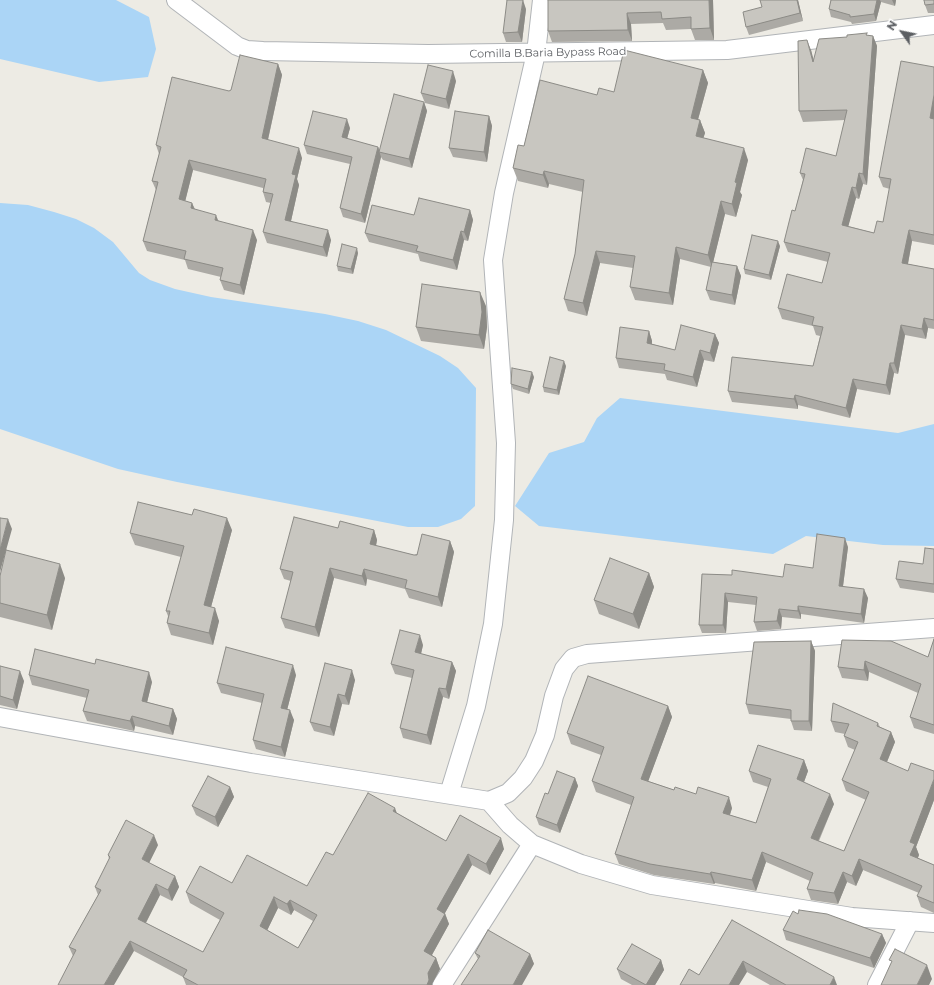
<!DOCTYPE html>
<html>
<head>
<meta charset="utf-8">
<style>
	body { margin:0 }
	#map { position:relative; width:934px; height:985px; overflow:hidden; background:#edebe4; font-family:Montserrat,sans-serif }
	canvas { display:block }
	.north { position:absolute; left:882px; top:12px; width:40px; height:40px; -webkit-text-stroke:3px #fff; paint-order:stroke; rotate:303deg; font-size:11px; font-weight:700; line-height:16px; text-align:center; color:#5c5f63 }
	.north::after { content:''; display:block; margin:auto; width:14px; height:18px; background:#5c5f63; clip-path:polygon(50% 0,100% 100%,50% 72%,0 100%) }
</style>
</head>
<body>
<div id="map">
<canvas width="934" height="985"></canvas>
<div class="north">N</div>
</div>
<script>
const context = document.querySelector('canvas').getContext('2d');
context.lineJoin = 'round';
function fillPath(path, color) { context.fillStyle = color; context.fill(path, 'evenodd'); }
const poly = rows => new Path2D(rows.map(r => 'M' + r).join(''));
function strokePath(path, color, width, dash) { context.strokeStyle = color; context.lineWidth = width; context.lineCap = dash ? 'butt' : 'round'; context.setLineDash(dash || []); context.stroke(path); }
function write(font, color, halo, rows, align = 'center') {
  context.font = font + ' Montserrat,sans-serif'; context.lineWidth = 3; context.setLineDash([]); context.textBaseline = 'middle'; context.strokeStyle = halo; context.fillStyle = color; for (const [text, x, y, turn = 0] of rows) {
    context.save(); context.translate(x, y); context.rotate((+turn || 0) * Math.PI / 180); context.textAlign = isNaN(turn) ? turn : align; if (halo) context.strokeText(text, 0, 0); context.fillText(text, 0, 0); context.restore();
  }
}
const water = poly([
	[0,0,116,0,149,17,156,49,148,77,99,82,0,59],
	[0,203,28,205,54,212,76,219,94,228,113,242,139,273,150,280,175,289,211,297,325,314,358,321,386,330,440,356,458,368,476,388,475,506,461,519,438,527,408,527,177,482,118,469,0,429],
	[620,398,898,433,934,424,934,546,883,545,806,536,773,554,539,526,515,506,549,453,584,442,597,418]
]);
const minor = poly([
	[176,0,237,46,247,50,263,51,428,54,727,50,934,25],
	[0,717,251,763,489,801,508,793,523,778,534,761,545,735,554,696,564,669,573,658,587,654,934,628],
	[449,794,476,706,493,624,504,520,506,443,493,260,504,193,536,53,542,0],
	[489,801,510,825,532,844,581,864,652,885,852,917,934,923],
	[442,985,532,844],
	[877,985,910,921]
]);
const wall = poly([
	[548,0,713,0,714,40,695,40,691,29,666,30,663,23,631,24,632,41,552,42,548,31],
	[798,0,803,21,749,35,746,27,762,7],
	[831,0,896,0,895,6,881,2,876,21,852,24,851,22,831,17,829,9],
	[934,0,934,13,928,13,925,5],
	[526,9,522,42,506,42,503,33],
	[868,35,873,36,877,46,867,185,863,184,859,199,856,198,848,226,874,233,883,222,890,189,883,187,879,177,934,67,934,245,912,241,908,264,934,269,934,329,928,328,926,339,905,335,898,374,894,373,890,395,857,389,850,418,798,405,798,409,732,402,728,391,813,366,820,336,816,335,813,326,782,319,778,308,822,283,828,262,788,252,784,242,795,211,803,180,800,173,836,156,845,120,803,122,799,111,811,50,813,60,847,37],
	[278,64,282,75,268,140,302,158,297,179,299,185,291,221,331,240,327,257,267,243,263,232,271,203,266,202,263,192,263,188,193,170,185,201,192,203,195,209,257,240,244,295,224,290,220,280,221,277,188,269,185,260,147,251,143,241,156,190,152,181,159,154,156,145,229,91],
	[703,70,708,83,698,120,700,120,705,133,703,138,748,160,740,192,742,195,736,217,725,214,713,262,737,266,741,276,735,305,710,300,706,290,711,267,680,259,673,305,635,300,630,287,633,268,600,263,587,316,568,311,564,299,575,254,583,192,549,184,548,188,518,181,513,168,524,146,597,95,614,92],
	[456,81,449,109,425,103,421,93],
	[424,102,427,111,412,168,383,160,381,157,365,223,343,217,340,208,350,164,307,154,304,145,350,128,347,139,378,147,380,150],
	[489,116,492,126,487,162,453,157,449,148],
	[470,210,473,220,468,241,464,240,457,270,420,261,418,254,369,242,365,233,414,215],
	[780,246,771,280,745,274,744,269],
	[358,253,353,274,338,271,337,266],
	[486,306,487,327,484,349,421,341,416,327],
	[649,331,652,341,652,344,675,350,715,334,719,343,714,362,704,360,697,387,667,380,665,374,619,368,616,358],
	[566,366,559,395,544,392,543,387],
	[534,377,529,394,513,389,511,384],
	[338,528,374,530,377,540,376,546,414,555,450,541,454,552,442,607,409,598,405,589,367,579,366,586,334,578,319,637,285,628,281,618,291,581,284,579,280,569],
	[232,530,211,607,219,621,213,645,171,635,167,623,168,616,166,611,181,557,135,545,130,533],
	[848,547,843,586,868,598,864,623,801,614,801,619,782,617,781,629,757,631,754,622,756,605,728,602,726,633,702,633,699,625,702,574,783,577,813,568],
	[934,549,934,593,900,588,896,579,923,564],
	[649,573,654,587,639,629,599,614,594,600],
	[0,576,65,578,52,630,0,617],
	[934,639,934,734,914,728,910,717,918,693,869,672,868,681,842,678,838,667,842,640,928,657],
	[811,641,815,651,812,731,794,730,791,721,791,719,749,714,746,704],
	[423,645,421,654,452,662,456,671,449,699,443,697,431,745,403,738,400,728,412,678,395,674,391,664],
	[325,663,355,680,349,705,342,704,334,736,314,731,310,722],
	[95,664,152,682,147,702,173,709,177,719,173,735,135,726,134,731,87,721,83,711,87,698,32,685,29,675],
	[0,666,24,681,17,709,0,705],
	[296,675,287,710,294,720,285,757,256,749,253,740,262,703,221,693,217,683],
	[668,706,672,717,648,781,674,790,732,808,730,815,756,823,768,787,753,782,749,771,804,760,808,771,804,782,834,804,819,841,844,851,866,800,846,791,842,780,855,750,848,747,844,736,845,734,835,732,831,721,878,723,880,727,891,732,895,742,887,762,934,800,916,847,919,855,918,858,934,865,934,913,921,907,917,896,919,893,863,870,856,886,847,882,838,904,811,900,807,889,810,881,766,862,756,891,715,883,714,884,654,875,619,864,615,854,631,805,596,792,592,781,601,755,571,744,567,733],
	[575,778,578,786,560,833,539,825,536,817,548,794],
	[230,787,234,797,218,827,196,815,192,806],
	[397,813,446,841,504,849,490,875,472,865,445,913,449,924,432,955,436,958,440,969,432,984,432,985,186,985,183,977,134,951,73,956,69,947,98,895,95,887,109,859,108,855,158,845,149,863,175,876,179,887,172,901,160,895,146,923,203,952,220,920,190,903,186,892,232,883,307,886,333,855],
	[278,908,291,915,294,910,313,921,298,948,267,930],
	[798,914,882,934,886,943,874,968,786,940,783,930],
	[732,920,837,985,770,985,747,972,699,975],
	[475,953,530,954,534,964,478,959],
	[661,960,664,970,655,985,632,985,621,979,617,969]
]);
const shadedWall = poly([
	[523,0,526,9,522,42,518,32],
	[709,0,713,0,714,40,710,28],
	[797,0,798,0,803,21,800,13],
	[877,0,880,0,881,2,876,21,874,14],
	[892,0,896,0,895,6],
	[627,13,631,24,632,41,628,30],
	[873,36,877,46,867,185,863,174],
	[807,40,811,50,817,72,813,62],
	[278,64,282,75,266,148,262,138],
	[703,70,708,83,695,130,691,118],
	[453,71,456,81,449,109,446,99],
	[934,95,934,125,930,118],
	[424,102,427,111,412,168,409,159],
	[489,116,492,126,487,162,484,152],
	[347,119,350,128,345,146,342,137],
	[700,120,705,133,700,149,696,136],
	[378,147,381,157,365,223,361,214],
	[299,148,302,158,297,179,299,185,289,230,285,220,292,174],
	[744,148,748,160,740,192,742,195,736,217,732,204,735,182],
	[189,160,193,170,183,210,179,199],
	[544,171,549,184,548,188,543,175],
	[859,173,863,184,859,199,856,188],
	[852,187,856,198,846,235,842,225],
	[721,201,725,214,712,267,708,255],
	[192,203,196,213,191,208],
	[470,210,473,220,468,241,464,232],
	[216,215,220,225,215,220],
	[253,230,257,240,244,295,240,285],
	[328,230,331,240,327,257,323,247],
	[909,230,912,241,906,274,902,263],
	[461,231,464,240,457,270,453,260],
	[778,241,780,246,771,280,769,275],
	[676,247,680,259,673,305,669,293],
	[357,248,358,253,353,274,351,269],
	[596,251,600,263,587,316,583,303],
	[737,266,741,276,735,305,732,295],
	[480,292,486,306,487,327,484,349,479,335],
	[924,318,928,328,926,339,922,329],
	[901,325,905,335,898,374,894,363],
	[649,331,652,341,651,353,647,343],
	[715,334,719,343,714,362,710,353],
	[700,350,704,360,697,387,693,377],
	[564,361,566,366,559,395,557,390],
	[890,363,894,373,890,395,886,385],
	[532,372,534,377,529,394,528,389],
	[853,379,857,389,850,418,846,408],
	[795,395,798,405,798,409,794,399],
	[227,518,232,530,208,618,204,605],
	[8,519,12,529,0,572,0,550],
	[374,530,377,540,374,555,370,544],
	[845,538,848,547,842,594,839,586],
	[450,541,454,552,442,607,438,597],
	[60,564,65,578,52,630,47,615],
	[330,568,334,578,319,637,315,627],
	[364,569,367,579,366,586,362,576],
	[649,573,654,587,639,629,633,614],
	[864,589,868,598,864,623,861,614],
	[725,593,728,602,726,633,723,625],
	[798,606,801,614,801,619,798,611],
	[215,608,219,621,213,645,209,633],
	[779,609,782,617,781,629,777,621],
	[420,635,423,645,419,662,415,652],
	[811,641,815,651,812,731,809,721],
	[865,661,869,672,868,681,864,670],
	[452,662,456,671,449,699,446,689],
	[293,665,296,675,285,718,281,708],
	[352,670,355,680,349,705,345,696],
	[20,671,24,681,17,709,13,700],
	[149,672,152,682,145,711,142,701],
	[439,688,443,697,431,745,427,735],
	[338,694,342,704,334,736,330,727],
	[668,706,672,717,645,790,641,779],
	[173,709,177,719,173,735,169,726],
	[290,710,294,720,285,757,281,747],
	[132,716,135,726,134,731,130,721],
	[891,732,895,742,884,769,880,759],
	[804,760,808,771,801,790,797,779],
	[575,778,578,786,560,833,557,825],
	[934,779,934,800,916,847,919,855,914,866,910,855,910,842],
	[230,787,234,797,218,827,215,817],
	[830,794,834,804,815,848,811,838],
	[729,797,732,808,727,823,723,813],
	[395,808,399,819,393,811],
	[154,835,158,845,146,869,142,859],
	[501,838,504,849,490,875,486,864],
	[762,852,766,862,756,891,752,880],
	[468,854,472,865,441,920,437,909],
	[859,859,863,870,856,886,852,876],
	[711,872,715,883,714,884,710,874],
	[843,872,847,882,838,904,834,893],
	[175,876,179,887,172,901,168,890],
	[156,884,160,895,142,930,138,919],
	[274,897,278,908,264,937,260,926],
	[290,900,294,910,291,915,287,904],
	[445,914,449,924,428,962,424,951],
	[882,934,886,943,874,968,870,958],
	[130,941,134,951,114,985,104,985],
	[530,954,534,964,522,985,513,985],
	[436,958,440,969,432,984,432,985,427,985,428,973],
	[661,960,664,970,655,985,646,985],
	[743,961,747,972,739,985,729,985],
	[927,965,932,979,929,985,917,985],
	[834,977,837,985,830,985]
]);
const building = poly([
	[507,0,523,0,518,32,503,33,507,0],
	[548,0,709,0,710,28,691,29,691,17,662,19,661,12,627,13,628,30,548,31,548,0],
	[760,0,797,0,800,13,746,27,743,12,762,7,760,0],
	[831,0,877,0,874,14,850,17,850,15,829,9,831,0],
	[924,0,934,0,934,4,925,5,924,0],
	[867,33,866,35,873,36,863,174,859,173,856,188,852,187,842,225,874,233,877,221,883,222,891,179,879,177,901,61,934,67,934,95,930,118,934,119,934,235,909,230,902,263,934,269,934,320,924,318,922,329,901,325,894,363,890,363,886,385,853,379,846,408,795,395,794,399,728,391,732,357,813,366,823,327,812,325,814,317,778,308,787,274,822,283,830,253,784,242,792,210,795,211,805,174,800,173,806,148,836,156,847,110,799,111,798,41,807,40,813,62,819,39,847,37,847,35,867,33],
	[624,50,703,70,691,118,700,120,696,136,744,148,735,182,737,183,732,204,721,201,708,255,676,247,669,293,630,287,635,256,596,251,583,303,564,299,575,254,584,180,544,171,543,175,513,168,518,145,524,146,540,80,597,95,599,88,614,92,624,50],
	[240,55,278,64,262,138,299,148,292,174,296,175,285,220,328,230,323,247,263,232,273,194,263,192,266,179,189,160,179,199,192,203,191,208,216,215,215,220,253,230,240,285,220,280,223,268,184,259,186,251,143,241,158,182,152,181,161,147,156,145,172,77,229,91,231,90,240,55],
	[428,65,453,71,446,99,421,93,428,65],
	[394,94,424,102,409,159,379,152,394,94],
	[313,111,347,119,342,137,378,147,361,214,340,208,352,157,304,145,313,111],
	[455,111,489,116,484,152,449,148,455,111],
	[419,198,470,210,464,232,461,231,453,260,416,251,418,246,365,233,372,205,414,215,419,198],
	[752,235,778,241,769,275,744,269,752,235],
	[342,244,357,248,351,269,337,266,342,244],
	[712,262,737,266,732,295,706,290,712,262],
	[422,284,480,292,482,312,479,335,416,327,422,284],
	[681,325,715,334,710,353,700,350,693,377,664,370,665,364,616,358,620,327,649,331,647,343,675,350,681,325],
	[550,357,564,361,557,390,543,387,550,357],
	[512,368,532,372,528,389,511,384,512,368],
	[138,502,192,515,194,509,227,518,204,605,215,608,209,633,167,623,170,611,166,611,184,546,130,533,138,502],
	[294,517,338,528,340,521,374,530,370,544,414,555,417,555,422,534,450,541,438,597,405,588,407,580,364,569,362,576,330,568,315,627,281,618,293,572,280,569,294,517],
	[0,518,8,519,0,550,0,518],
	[817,534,845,538,839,586,864,589,861,614,798,606,798,611,779,609,777,621,754,622,757,597,725,593,723,625,699,625,702,574,732,575,732,570,783,577,785,564,813,568,817,534],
	[925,548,934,549,934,584,896,579,899,561,923,564,925,548],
	[6,550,60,564,47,615,0,603,0,576,6,550],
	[610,558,649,573,633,614,594,600,610,558],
	[400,630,420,635,415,652,452,662,446,689,439,688,427,735,400,728,414,670,391,664,400,630],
	[934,639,934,725,910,717,921,684,865,661,864,670,838,667,842,640,891,641,928,657,934,639],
	[811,641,809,721,791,721,791,710,746,704,754,642,811,641],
	[226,647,293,665,281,708,290,710,281,747,253,740,264,694,217,683,226,647],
	[35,649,95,664,96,659,149,672,142,701,173,709,169,726,132,716,130,721,83,711,89,690,29,675,35,649],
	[325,663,352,670,345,696,338,694,330,727,310,722,325,663],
	[0,666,20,671,13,700,0,696,0,666],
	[588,676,668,706,641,779,674,790,675,787,696,794,698,787,729,797,723,813,756,823,771,779,749,771,758,745,804,760,797,779,830,794,811,838,844,851,869,792,842,780,858,742,844,736,849,724,831,721,833,703,878,723,877,726,891,732,880,759,908,771,911,763,934,771,934,779,910,842,915,844,910,855,934,865,934,903,917,896,922,886,859,859,852,876,843,872,834,893,807,889,813,873,762,852,752,880,711,872,710,874,650,864,615,854,634,797,592,781,604,747,567,733,588,676],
	[557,771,575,778,557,825,536,817,545,793,548,794,557,771],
	[208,776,230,787,215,817,192,806,208,776],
	[368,793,395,808,393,811,446,841,460,815,501,838,486,864,468,854,437,909,445,914,424,951,436,958,428,973,429,980,427,985,198,985,183,977,187,970,130,941,104,985,58,985,76,950,69,947,101,890,95,887,110,857,108,855,126,820,154,835,142,859,175,876,168,890,156,884,138,919,203,952,224,913,186,892,200,866,232,883,247,855,307,886,326,852,333,855,368,793],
	[274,897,287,904,290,900,317,915,298,948,260,926,274,897],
	[799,910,827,914,882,934,870,958,783,930,793,911,798,914,799,910],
	[732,920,834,977,830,985,786,985,743,961,729,985,680,985,689,969,699,975,732,920],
	[488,930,530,954,513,985,461,985,480,956,475,953,488,930],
	[632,944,661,960,646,985,617,969,632,944],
	[895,949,927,965,917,985,881,985,892,961,889,960,895,949]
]);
const streetNames = [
	["Comilla B.Baria Bypass Road",548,53,-1]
];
fillPath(water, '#abd5f6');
strokePath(minor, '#b1b4b7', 20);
strokePath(minor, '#fff', 18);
fillPath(wall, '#acaaa5');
fillPath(shadedWall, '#8c8b86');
fillPath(building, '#c8c6c0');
strokePath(building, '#8c8b86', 1);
write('11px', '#5c5f63', '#fff', streetNames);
</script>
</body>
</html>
